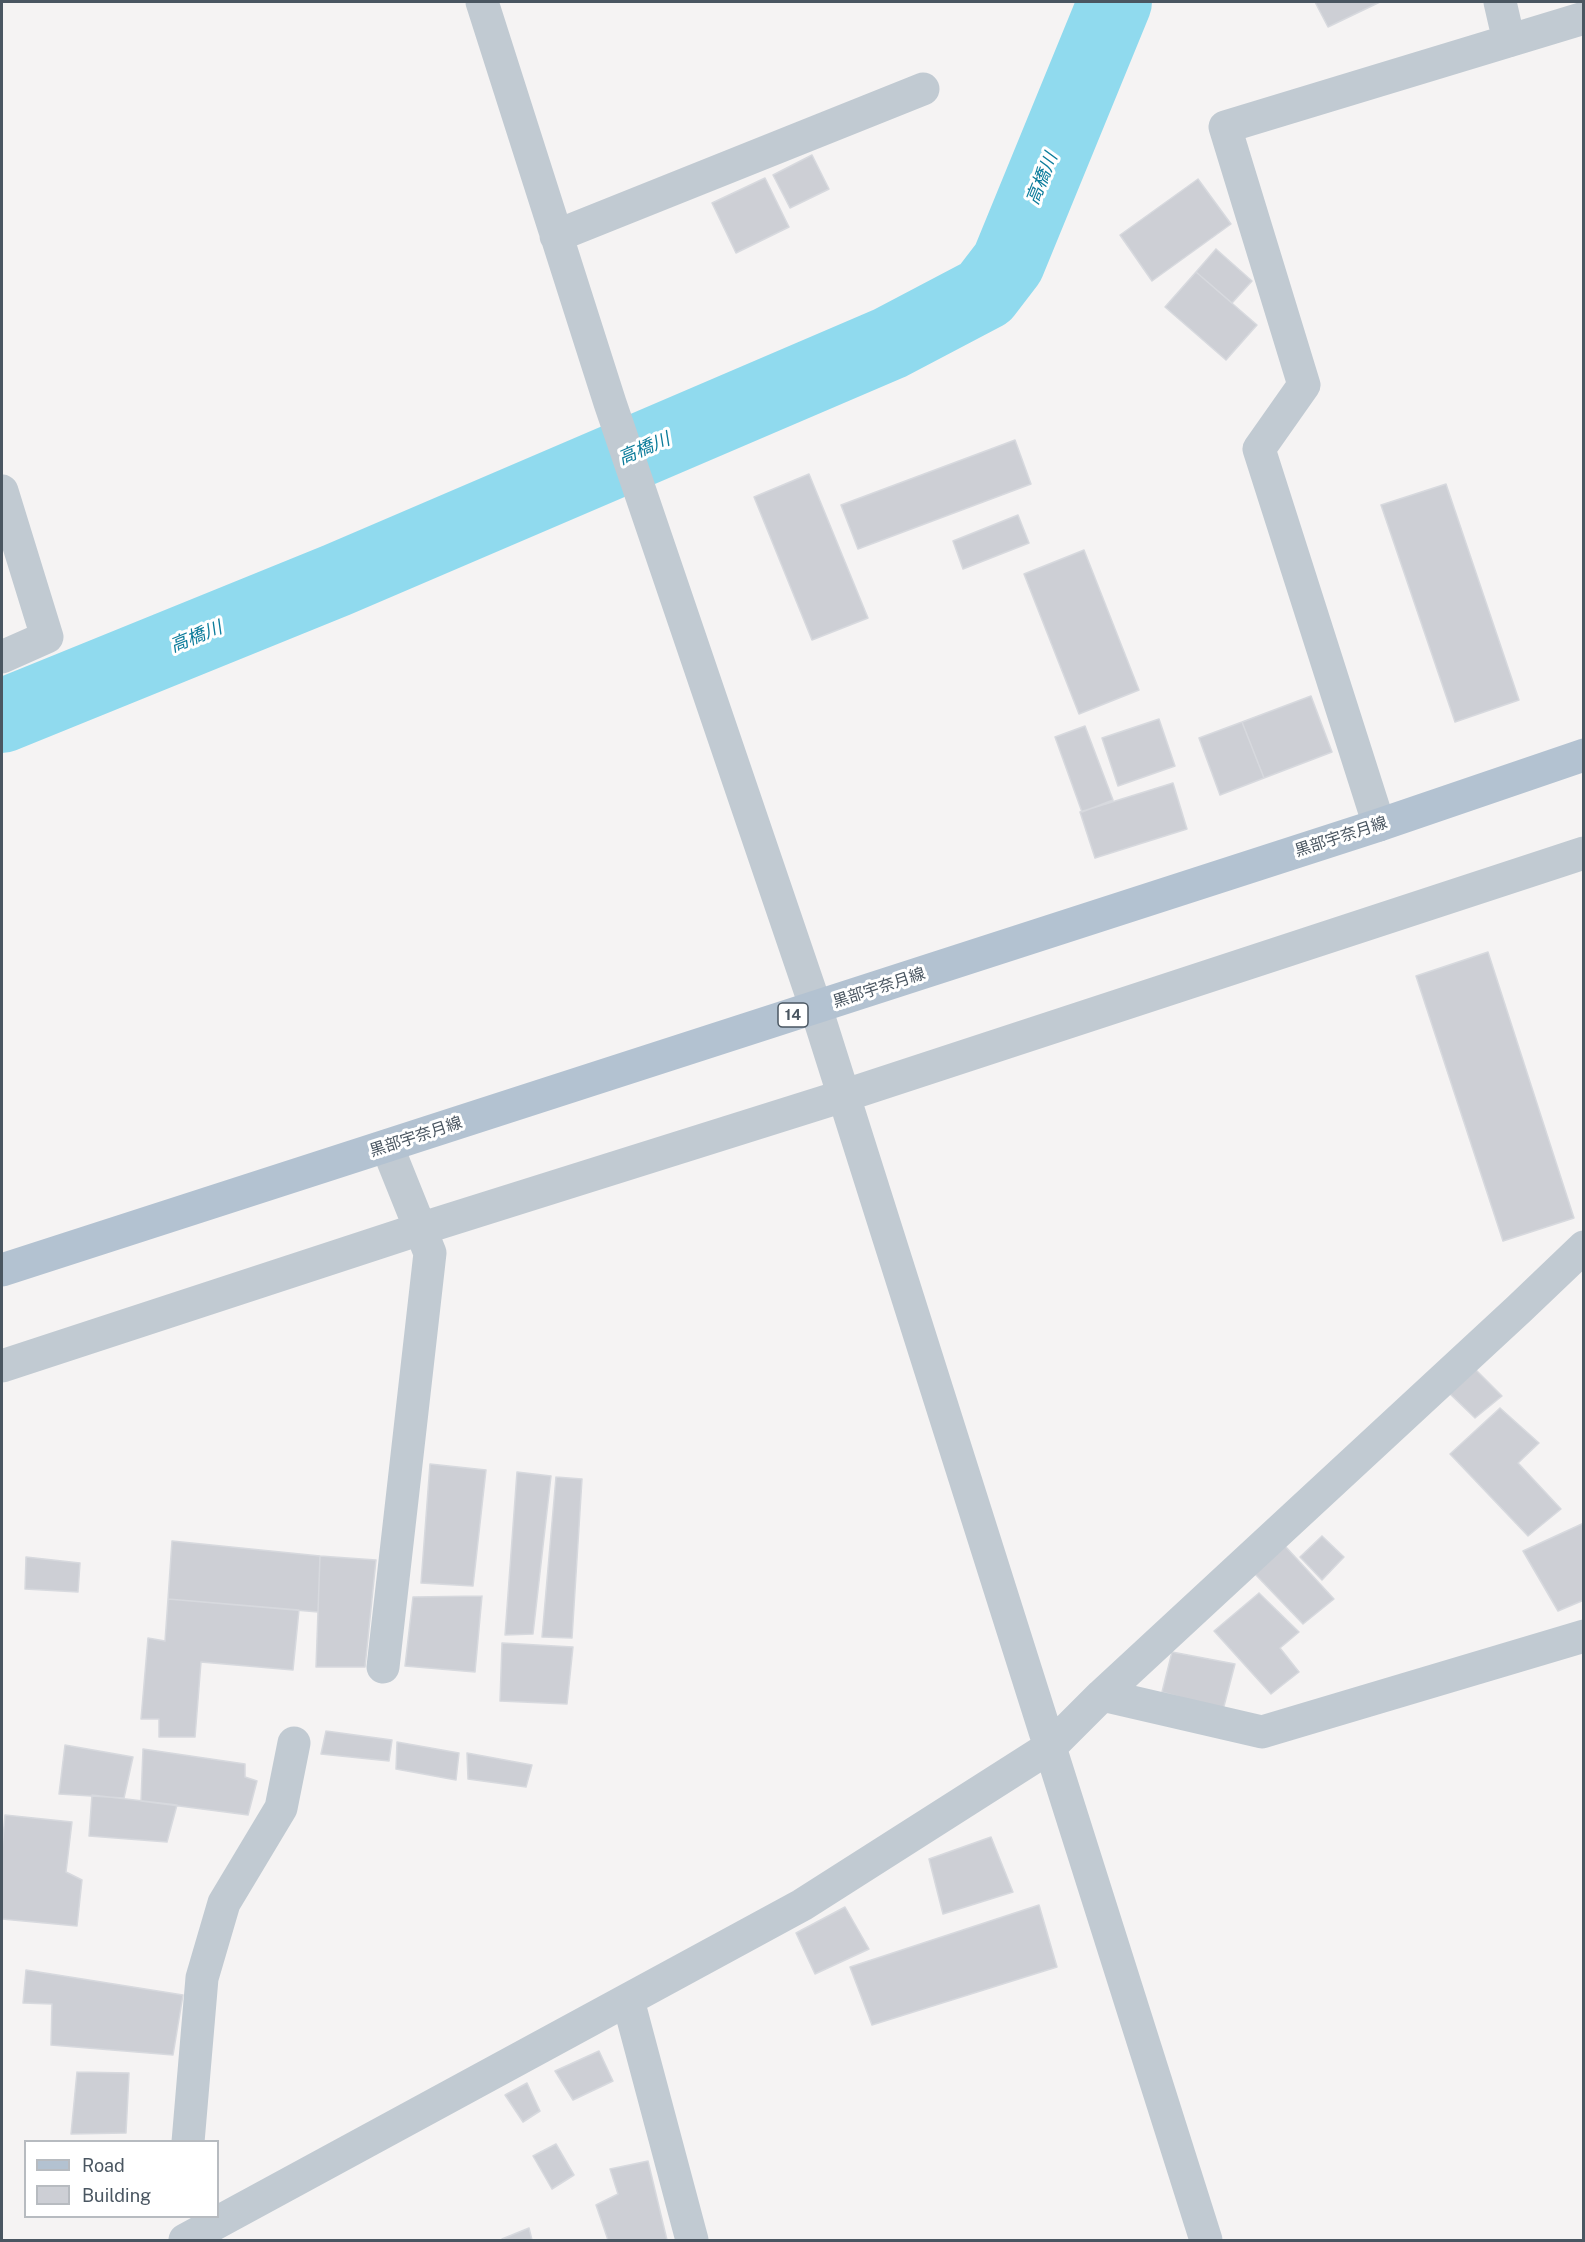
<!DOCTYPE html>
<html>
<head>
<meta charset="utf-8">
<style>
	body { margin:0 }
	#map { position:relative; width:1585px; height:2242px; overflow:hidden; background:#f5f3f3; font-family:"Public Sans",sans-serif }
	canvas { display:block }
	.frame { position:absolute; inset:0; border:3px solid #4a5661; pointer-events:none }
	.legend { position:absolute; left:24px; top:2140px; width:195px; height:78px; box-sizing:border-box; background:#fff; border:2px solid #b7bbc0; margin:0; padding:8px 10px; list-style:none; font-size:18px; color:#4a5661 }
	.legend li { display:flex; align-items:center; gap:12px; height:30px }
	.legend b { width:30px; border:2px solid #b7bbc0 }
</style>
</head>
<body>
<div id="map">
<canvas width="1585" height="2242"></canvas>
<div class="frame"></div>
<ul class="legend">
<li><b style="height:8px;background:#b3c2d1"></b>Road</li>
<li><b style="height:16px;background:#cdcfd5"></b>Building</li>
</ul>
</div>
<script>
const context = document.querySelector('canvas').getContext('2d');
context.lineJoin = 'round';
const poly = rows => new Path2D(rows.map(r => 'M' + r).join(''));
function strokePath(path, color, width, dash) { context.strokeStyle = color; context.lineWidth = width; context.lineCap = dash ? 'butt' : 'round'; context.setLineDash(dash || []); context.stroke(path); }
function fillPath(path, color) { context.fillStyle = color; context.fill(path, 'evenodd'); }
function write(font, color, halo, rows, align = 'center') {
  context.font = font + ' "Public Sans","Noto Sans JP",sans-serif'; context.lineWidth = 6; context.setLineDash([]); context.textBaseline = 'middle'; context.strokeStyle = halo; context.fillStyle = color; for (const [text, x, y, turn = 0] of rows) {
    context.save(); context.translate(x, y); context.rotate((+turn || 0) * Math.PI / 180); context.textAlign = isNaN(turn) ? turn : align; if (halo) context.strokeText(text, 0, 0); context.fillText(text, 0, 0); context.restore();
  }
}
const river = poly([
	[2,716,337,580,890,343,985,293,1008,263,1115,2]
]);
const building = poly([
	[1315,2,1380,2,1328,27,1315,2],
	[812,155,829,189,790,208,773,175,812,155],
	[765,178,789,227,736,253,712,203,765,178],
	[1198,179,1231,224,1152,281,1120,235,1198,179],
	[1216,249,1252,281,1232,303,1196,272,1216,249],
	[1196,272,1257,325,1226,360,1165,307,1196,272],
	[1015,440,1031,484,858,549,841,505,1015,440],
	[809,474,868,618,812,640,754,497,809,474],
	[1446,484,1519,700,1455,722,1381,505,1446,484],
	[1018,515,1029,543,963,569,953,541,1018,515],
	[1084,550,1139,690,1079,714,1024,574,1084,550],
	[1311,696,1332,752,1264,778,1242,722,1311,696],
	[1159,719,1175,766,1118,786,1102,738,1159,719],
	[1242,722,1264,778,1220,795,1199,738,1242,722],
	[1085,726,1113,800,1082,812,1055,737,1085,726],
	[1173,783,1187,829,1095,858,1080,812,1173,783],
	[1488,952,1574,1218,1503,1241,1416,976,1488,952],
	[1476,1370,1502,1396,1475,1418,1449,1393,1476,1370],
	[1500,1408,1539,1443,1518,1463,1561,1509,1528,1536,1450,1454,1500,1408],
	[430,1464,486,1470,473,1586,421,1583,430,1464],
	[517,1472,551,1476,533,1634,505,1635,517,1472],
	[556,1477,582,1479,572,1638,542,1637,556,1477],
	[1584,1523,1584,1600,1558,1611,1523,1551,1584,1523],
	[1322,1536,1344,1557,1322,1580,1300,1557,1322,1536],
	[172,1541,320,1556,318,1612,168,1599,172,1541],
	[1285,1546,1334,1599,1303,1624,1254,1573,1285,1546],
	[320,1556,376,1560,365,1667,316,1667,320,1556],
	[26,1557,80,1563,78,1592,25,1589,26,1557],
	[1259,1593,1299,1632,1280,1648,1299,1672,1271,1694,1214,1631,1259,1593],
	[482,1596,475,1672,405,1666,413,1597,482,1596],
	[168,1599,299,1610,293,1670,201,1662,195,1737,159,1737,159,1719,141,1719,148,1638,165,1641,168,1599],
	[502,1643,573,1647,567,1704,500,1701,502,1643],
	[1172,1652,1235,1664,1223,1710,1162,1692,1172,1652],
	[326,1731,392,1740,389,1761,321,1754,326,1731],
	[397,1742,459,1753,456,1780,396,1769,397,1742],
	[65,1745,133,1757,124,1798,59,1794,65,1745],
	[143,1749,245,1764,245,1777,257,1781,248,1815,141,1801,143,1749],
	[467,1753,532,1765,526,1787,468,1779,467,1753],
	[92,1795,177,1805,167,1842,89,1836,92,1795],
	[5,1815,72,1822,66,1872,82,1880,77,1926,2,1919,2,1850,5,1815],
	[991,1837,1013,1892,943,1914,929,1859,991,1837],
	[1039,1905,1057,1967,872,2025,850,1967,1039,1905],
	[845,1907,869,1949,815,1974,796,1933,845,1907],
	[26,1970,183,1995,173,2055,51,2045,52,2004,23,2003,26,1970],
	[599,2051,613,2081,573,2100,555,2071,599,2051],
	[77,2072,129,2073,126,2133,71,2134,77,2072],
	[527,2083,540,2111,523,2122,505,2095,527,2083],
	[556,2144,574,2175,552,2189,533,2156,556,2144],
	[648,2161,667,2240,608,2240,596,2205,618,2194,610,2169,648,2161],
	[529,2228,532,2240,502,2240,502,2239,529,2228]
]);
const street = poly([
	[482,2,610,403,816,1008,1206,2240],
	[1500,2,1509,41],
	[556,236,923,89],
	[2,491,47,637,2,657],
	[1379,825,1259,449,1304,385,1225,127,1584,18],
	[2,1366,420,1229,843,1096,1584,853],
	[383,1667,430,1253,387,1146],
	[1102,1695,1262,1732,1584,1636],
	[628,2000,692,2240],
	[188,2142,202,1978,224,1903,281,1808,294,1743],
	[185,2240,802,1905,1050,1747,1102,1695,1519,1309,1584,1247]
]);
const primary = poly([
	[2,1270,1379,825,1584,755]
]);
const shields = [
	[793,1015,30]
];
const shieldNames = [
	["14",793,1015]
];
const streetNames = [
	["黒部宇奈月線",1341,837,-18],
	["黒部宇奈月線",879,988,-18],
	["黒部宇奈月線",416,1137,-18]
];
const waterNames = [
	["高橋川",1042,179,-68],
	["高橋川",644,449,-23],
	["高橋川",196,637,-22]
];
strokePath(river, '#90daee', 74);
fillPath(building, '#cdcfd5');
strokePath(building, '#d7d9de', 1.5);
strokePath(street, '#c1cad2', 33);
strokePath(primary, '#b3c2d1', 33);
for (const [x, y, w] of shields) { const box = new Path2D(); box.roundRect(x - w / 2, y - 12, w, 24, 4.5); context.fillStyle = '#fff'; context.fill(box); strokePath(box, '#4a5661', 1.5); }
write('bold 15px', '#4a5661', null, shieldNames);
write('16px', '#4a5661', '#fff', streetNames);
write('italic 18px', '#0c7c9b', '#fff', waterNames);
</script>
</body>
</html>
